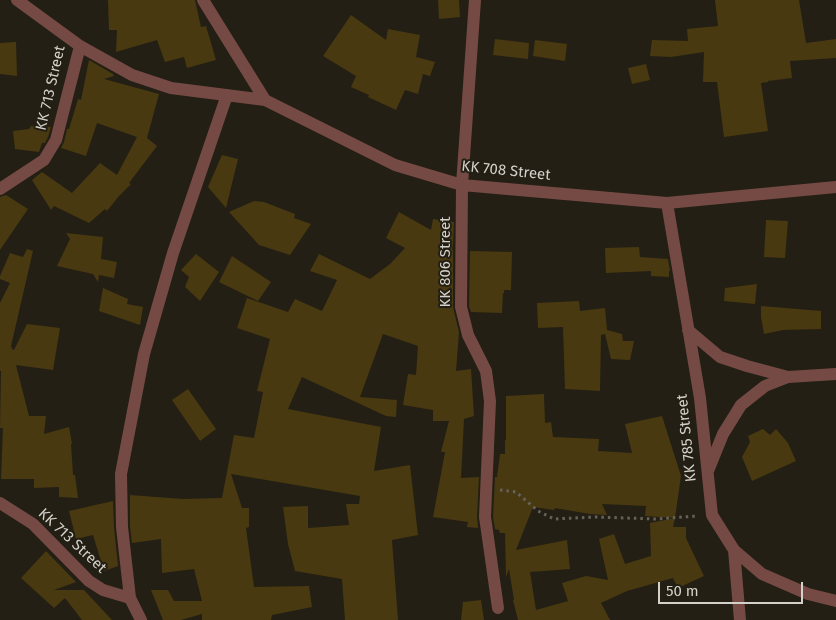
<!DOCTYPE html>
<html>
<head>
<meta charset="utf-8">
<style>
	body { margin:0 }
	#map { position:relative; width:836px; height:620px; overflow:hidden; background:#231f14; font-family:"Fira Sans",sans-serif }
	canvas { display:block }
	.scale { position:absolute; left:658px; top:582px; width:145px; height:22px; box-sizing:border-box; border:2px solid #d4d1ca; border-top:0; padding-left:6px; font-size:15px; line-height:18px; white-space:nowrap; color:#d4d1ca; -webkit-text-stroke:4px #231f14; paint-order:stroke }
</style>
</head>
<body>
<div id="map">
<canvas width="836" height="620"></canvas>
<div class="scale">50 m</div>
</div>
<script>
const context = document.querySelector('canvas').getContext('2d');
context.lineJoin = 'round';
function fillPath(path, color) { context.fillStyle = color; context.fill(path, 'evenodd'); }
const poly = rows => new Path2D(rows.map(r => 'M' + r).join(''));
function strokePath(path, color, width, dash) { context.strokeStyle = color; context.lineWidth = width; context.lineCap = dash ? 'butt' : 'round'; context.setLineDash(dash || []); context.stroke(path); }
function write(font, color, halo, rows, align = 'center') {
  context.font = font + ' "Fira Sans",sans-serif'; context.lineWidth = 4; context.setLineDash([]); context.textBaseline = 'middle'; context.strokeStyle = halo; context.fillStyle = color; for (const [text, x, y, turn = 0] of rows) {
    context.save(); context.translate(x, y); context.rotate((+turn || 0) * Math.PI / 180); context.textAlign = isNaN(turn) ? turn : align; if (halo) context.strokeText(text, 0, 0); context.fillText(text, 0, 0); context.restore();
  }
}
const building = poly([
	[108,0,195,0,201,27,206,26,216,60,187,68,184,57,165,62,157,40,116,52,117,30,109,30],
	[438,0,459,0,460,17,439,19],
	[715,0,799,0,806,43,836,39,836,58,790,61,792,78,768,81,768,82,761,83,768,131,724,137,717,82,703,82,704,52,671,57,650,56,652,40,688,41,687,29,718,26],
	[351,15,386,40,388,29,420,35,416,57,435,62,430,76,423,74,418,94,405,90,396,110,368,97,369,95,351,87,356,76,323,56],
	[495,39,529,43,528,59,493,55],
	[535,40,567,44,565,61,533,56],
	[16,42,17,76,0,74,0,43],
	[89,60,113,74,114,76,104,79,159,94,147,138,157,146,129,183,131,184,119,196,107,211,105,209,89,223,54,206,51,210,32,180,42,172,72,193,100,163,117,175,137,137,97,123,86,156,61,148,64,142,67,129,69,129,78,99,81,100],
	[646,64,650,80,632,84,628,68],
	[31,126,51,127,48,137,45,143,42,143,39,152,15,149,13,131,29,129],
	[222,155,238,159,226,208,208,187],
	[6,195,28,209,0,250,0,197],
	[254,201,264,202,295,214,294,218,311,224,290,255,259,245,229,212],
	[399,212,431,230,433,219,454,222,453,244,452,250,453,250,453,307,459,332,456,371,471,369,474,416,464,419,461,478,479,477,477,517,478,528,467,527,468,522,433,517,445,452,441,452,449,421,433,421,433,410,403,405,408,374,416,375,418,346,383,334,360,397,397,400,396,417,386,416,302,377,288,409,381,427,374,471,410,465,418,535,392,540,398,620,345,620,342,579,295,571,288,544,283,507,308,506,308,528,349,525,346,504,359,504,360,496,231,474,242,508,249,508,249,527,246,528,254,587,309,586,312,607,272,615,271,620,202,620,202,614,181,620,163,620,151,590,168,590,174,601,202,601,194,569,162,573,161,539,132,543,130,526,130,495,183,499,222,498,234,435,254,438,263,392,257,391,270,339,237,328,247,298,288,312,295,299,322,311,337,280,310,271,319,254,370,279,390,264,405,248,386,238],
	[766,220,788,221,785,258,764,257],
	[66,233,103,237,101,259,117,262,114,278,99,275,98,282,93,274,57,266,70,239],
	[639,247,640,257,668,259,670,271,669,271,669,277,651,276,651,271,606,273,605,248],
	[27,249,33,251,11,346,12,349,14,350,27,324,60,328,53,370,16,365,29,416,46,416,44,434,69,427,72,444,71,444,73,475,75,475,78,498,59,497,59,487,34,488,34,479,1,479,3,428,0,428,1,371,0,371,0,303,10,283,0,279,0,276,10,253,23,257],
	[470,251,512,252,511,290,504,290,504,293,503,293,502,313,471,312,469,306],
	[196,254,219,272,200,301,185,287,189,277,181,270],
	[232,256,271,282,258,301,219,282],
	[757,284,755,304,724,301,725,288],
	[103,288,128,299,127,304,143,307,140,325,99,311],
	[579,301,580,311,605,308,607,330,622,334,623,341,634,341,630,360,611,359,605,334,601,335,600,391,565,389,563,327,538,328,537,303],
	[761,306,821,311,821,329,783,330,764,334,761,317],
	[188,389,216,429,200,441,172,400],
	[544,394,545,423,551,422,553,437,599,439,598,451,632,453,625,424,662,416,681,476,675,518,645,516,646,506,602,504,607,515,590,514,555,508,554,510,533,507,516,550,567,540,570,569,530,572,536,610,568,601,562,583,586,576,608,580,599,539,614,534,625,564,651,556,650,523,675,518,673,527,686,527,686,538,704,576,678,588,673,578,627,591,601,603,610,620,518,620,513,600,514,600,509,569,506,577,505,533,500,533,499,530,495,529,493,517,495,477,497,477,500,454,505,454,505,440,506,440,506,396],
	[763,429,770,435,776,429,788,443,796,461,752,481,742,457,750,442,748,436],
	[113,501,114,528,118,566,104,571,93,535,76,539,69,511],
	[46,551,76,582,54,590,84,590,112,620,82,620,65,598,54,608,21,578],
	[481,600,484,620,461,620,463,602]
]);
const path = poly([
	[500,490,516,492,538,511,554,519,596,517,656,519,697,516]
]);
const minor = poly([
	[203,0,265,100],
	[475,0,462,185,461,307,468,335,486,371,490,401,485,517,498,608],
	[80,46,132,75,171,88,265,100,395,165,462,185,667,203,836,187],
	[0,189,44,160,56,140,80,46,17,0],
	[667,203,700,398,712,515,734,550,762,574,808,594,836,601],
	[688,330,720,357,747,366,788,377],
	[708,471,723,434,741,405,765,386,788,377,836,374],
	[0,503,33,524,89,581,103,590,130,598,141,620],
	[734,550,740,620],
	[130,598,122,527,121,474,144,354,173,253,227,95]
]);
const streetNames = [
	["KK 713 Street",51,88,-77],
	["KK 708 Street",506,171,6],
	["KK 806 Street",446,262,-90],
	["KK 785 Street",687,438,-96],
	["KK 713 Street",72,541,43]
];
fillPath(building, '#483910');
strokePath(path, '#67635a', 3, [2.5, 4]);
strokePath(minor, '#764a44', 12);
write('15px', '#d4d1ca', '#231f14', streetNames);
</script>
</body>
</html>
